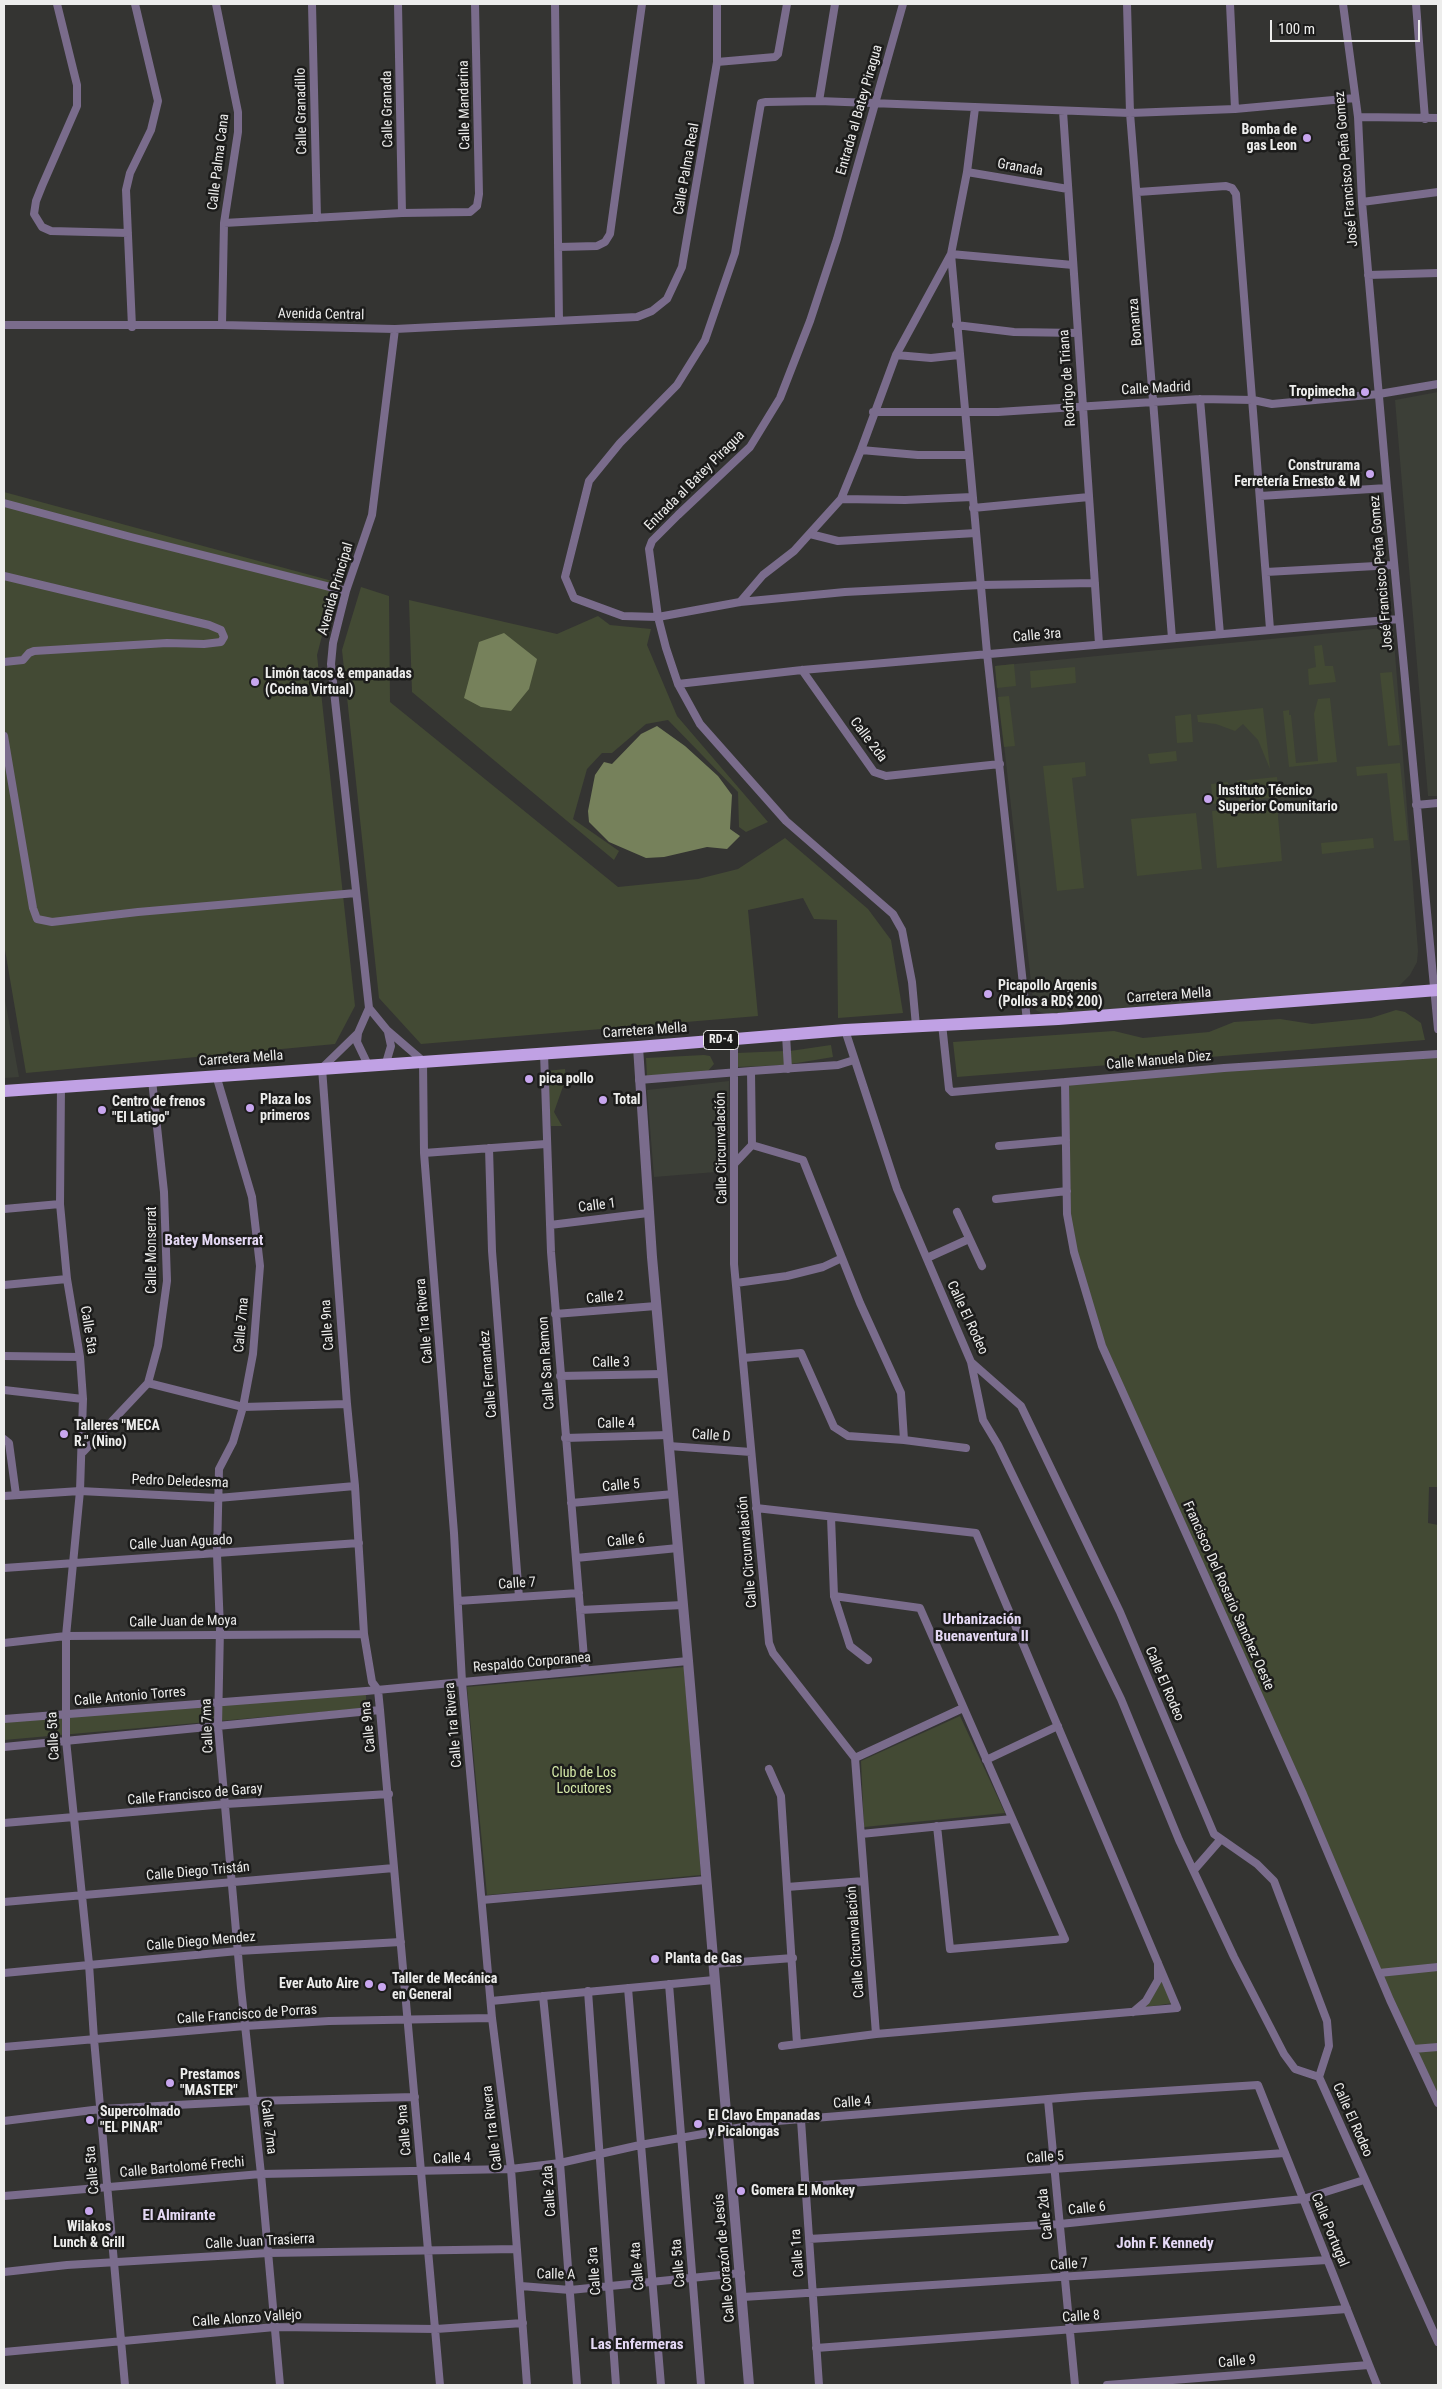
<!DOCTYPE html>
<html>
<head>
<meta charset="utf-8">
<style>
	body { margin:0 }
	#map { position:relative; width:1442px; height:2389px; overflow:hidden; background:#343432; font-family:"Roboto Condensed",sans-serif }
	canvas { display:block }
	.frame { position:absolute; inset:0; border:5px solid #ededec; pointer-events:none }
	.scale { position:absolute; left:1270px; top:20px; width:150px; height:22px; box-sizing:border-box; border:2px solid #ededec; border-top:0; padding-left:6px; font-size:15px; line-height:18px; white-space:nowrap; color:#ededec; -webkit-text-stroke:4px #1c1c1b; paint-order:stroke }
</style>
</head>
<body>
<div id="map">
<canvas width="1442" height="2389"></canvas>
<div class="frame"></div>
<div class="scale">100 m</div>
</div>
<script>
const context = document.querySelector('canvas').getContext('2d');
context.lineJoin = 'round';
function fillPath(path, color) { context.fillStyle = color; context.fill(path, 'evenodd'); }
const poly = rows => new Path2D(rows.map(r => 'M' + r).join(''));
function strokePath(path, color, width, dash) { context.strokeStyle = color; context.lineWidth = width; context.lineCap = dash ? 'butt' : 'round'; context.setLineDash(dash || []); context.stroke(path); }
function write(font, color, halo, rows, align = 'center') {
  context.font = font + ' "Roboto Condensed",sans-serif'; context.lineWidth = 5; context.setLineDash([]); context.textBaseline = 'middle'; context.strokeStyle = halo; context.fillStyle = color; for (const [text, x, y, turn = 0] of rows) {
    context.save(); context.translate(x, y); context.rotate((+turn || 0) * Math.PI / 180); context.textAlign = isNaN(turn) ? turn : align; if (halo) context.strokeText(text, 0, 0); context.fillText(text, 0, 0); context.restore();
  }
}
const built = poly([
	[1438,392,1438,796,1428,796,1395,400],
	[1393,627,1418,951,1417,962,1410,975,1397,988,1046,1014,1037,1011,1034,1008,995,666],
	[4,994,19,1077,4,1078],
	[729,1081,728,1171,654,1177,647,1090]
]);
const green = poly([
	[4,492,336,582,317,655,355,1006,335,1044,26,1073,4,944],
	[361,587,389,596,390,702,618,887,698,879,738,869,785,838,868,909,891,940,903,1013,838,1018,837,920,814,919,803,898,748,910,758,1016,421,1044,379,998,342,650],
	[409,600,557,634,598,616,610,625,651,629,647,645,677,716,768,822,746,832,739,827,738,792,668,720,646,724,612,753,602,753,587,769,573,819,619,851,614,860,412,692],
	[1322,645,1325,666,1333,666,1336,682,1309,685,1308,669,1316,667,1314,646],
	[1014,664,1016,686,997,688,995,666],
	[1075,667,1076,683,1031,688,1030,671],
	[1392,672,1400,745,1388,746,1380,673],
	[1009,696,1015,746,1004,747,998,697],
	[1330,698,1337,762,1289,767,1283,711,1289,710,1289,715,1291,715,1296,763,1318,761,1314,714,1318,699],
	[1263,708,1270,769,1258,740,1243,724,1235,731,1216,724,1198,722,1197,715],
	[1191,714,1193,742,1177,743,1175,716],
	[1176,751,1177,761,1150,764,1148,754],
	[1085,762,1086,776,1072,778,1084,888,1057,891,1043,766],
	[1400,763,1408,840,1394,841,1387,773,1357,776,1356,767],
	[1277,777,1279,797,1239,801,1237,781],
	[1228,782,1230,802,1213,804,1211,784],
	[1277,805,1282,861,1217,868,1212,811],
	[1196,813,1202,869,1137,876,1131,819],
	[1373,838,1374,848,1322,854,1321,843],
	[1396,1010,1405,1012,1421,1023,1425,1040,957,1077,953,1042,1114,1031,1143,1038,1209,1032,1234,1022,1280,1019,1312,1024,1371,1018],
	[831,1045,833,1057,791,1064,790,1051],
	[785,1051,785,1065,737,1067,737,1053],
	[1438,1054,1438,1487,1429,1487,1428,1523,1438,1525,1438,2109,1102,1346,1067,1214,1065,1082],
	[704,1055,710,1056,714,1064,707,1072,647,1076,646,1058],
	[565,1069,566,1078,554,1112,562,1126,551,1126,547,1071],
	[684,1667,701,1875,487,1895,467,1687],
	[366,1691,366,1708,4,1740,4,1719],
	[960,1716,1005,1813,864,1827,861,1761],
	[1161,1973,1173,2003,1140,2008]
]);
const water = poly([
	[504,633,537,659,529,689,511,711,481,707,464,698,479,642],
	[657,726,685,746,718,776,732,795,730,829,740,836,727,849,707,847,664,857,646,858,609,842,589,822,588,811,595,775,604,762,612,764,641,734]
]);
const minor = poly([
	[57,4,77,85,77,106,42,186,36,201,34,214,42,227,51,231,128,233],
	[216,4,238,112,238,132,224,223,222,325],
	[312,4,317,218],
	[398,4,402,213],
	[555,4,559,321],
	[903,4,837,239,810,321,780,398,750,447,678,515,652,541,649,549,658,617,666,648,678,684,700,724,786,821,893,914,902,930,912,982,916,1026],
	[1127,4,1130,113,1172,638],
	[1230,4,1235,109],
	[1343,4,1358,117,1362,202,1387,488,1438,1029],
	[1416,4,1425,119],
	[717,62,775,57,778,54,787,4],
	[819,101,835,4],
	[975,108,967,172,951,254,987,653,1027,1021],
	[1063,111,1099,644],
	[1358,117,1438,118],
	[967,172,1068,189],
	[1138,192,1226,186,1232,188,1236,194,1270,629],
	[1362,202,1438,192],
	[224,223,402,213,470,212,477,206,479,194,475,4],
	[558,247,597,246,605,242,610,234,642,4],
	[1368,275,1438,273],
	[4,325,222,325,395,329,637,317,652,311,667,299,682,267,717,62,717,4],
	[956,325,1014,332,1078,333],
	[132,327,126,190,130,173,151,130,158,101,135,4],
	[896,355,931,358,959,355],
	[1200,399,1220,634],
	[873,412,998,412,1200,399,1253,400,1272,404,1379,394,1438,384],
	[861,450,918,455,968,455],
	[1260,496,1387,488],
	[841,499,905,500,972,497],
	[4,503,131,537,346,591],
	[973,508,1089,497],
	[810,534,838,541,976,533],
	[1266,572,1394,565],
	[4,576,209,625,221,630,224,637,221,642,204,644,167,643,34,651,29,653,23,660,4,662],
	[1095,583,981,585,845,592,740,602,658,617,623,616,574,598,565,577,589,481,620,443,677,385,705,340,735,253,761,103,766,102,819,101,1130,113,1235,109,1355,98],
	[740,602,763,575,794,551,841,499,861,450,896,355,951,254,1073,265],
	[802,670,874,772,886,776,1000,764],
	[678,684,802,670,1399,619],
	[4,736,33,908,37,919,52,922,138,912,356,893],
	[1416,805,1438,803],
	[369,1008,387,1030,423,1061,424,1153,454,1533,462,1682,492,2018,511,2169,527,2385],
	[942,1024,949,1089,952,1092,1224,1068,1438,1054],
	[845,1030,897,1189,971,1362,1021,1406,1120,1612,1214,1834,1257,1864,1274,1881,1327,2021,1329,2046,1319,2077,1438,2342],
	[358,1033,322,1068,347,1404,355,1486,364,1634,372,1682,378,1690,380,1710,440,2385],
	[786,1035,788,1069],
	[734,1039,734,1264,769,1643,773,1653,855,1758,876,2034],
	[544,1053,551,1252,585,1670],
	[386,1063,391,1046,388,1032],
	[368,1065,357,1042,358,1033,369,1008,331,664,333,643,346,591,372,515,395,329],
	[751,1071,838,1065,854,1060],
	[216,1075,252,1197,260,1266,253,1354,243,1407,233,1442,219,1469,217,1554,220,1629,218,1726,241,1988,261,2174,280,2385],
	[639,1080,751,1071,752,1145,735,1163],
	[1065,1082,1067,1214,1074,1252,1102,1346,1303,1794,1390,2000,1438,2103],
	[61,1086,60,1204,67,1279,80,1357,83,1399,80,1491,66,1636,66,1740,89,1964,94,2039,125,2385],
	[752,1145,803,1160,860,1303,901,1393,904,1440],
	[999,1146,1066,1140],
	[489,1148,492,1251,519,1597],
	[424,1153,546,1144],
	[996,1199,1067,1191],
	[4,1209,60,1204],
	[957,1212,982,1266],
	[550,1225,648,1213],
	[927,1258,969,1239],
	[736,1283,787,1276,823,1267,842,1258],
	[4,1285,67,1279],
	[555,1314,656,1306],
	[4,1356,80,1357],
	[743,1358,801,1353,834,1427,848,1436,904,1440,966,1448],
	[971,1362,983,1420,998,1445,1121,1699,1179,1840,1234,1957,1284,2054,1295,2069,1319,2077],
	[560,1376,663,1374],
	[148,1383,243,1407,347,1404],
	[4,1390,83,1399],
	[565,1438,668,1435],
	[4,1439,9,1443,16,1495],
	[669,1446,751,1452],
	[83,1452,148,1383,158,1346,167,1281,164,1192,152,1080],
	[4,1496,80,1491,218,1498,355,1486],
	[571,1503,674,1494],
	[756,1508,976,1533,1177,2008,876,2034,782,2046],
	[831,1517,834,1596,850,1646,868,1660],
	[576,1558,678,1548],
	[4,1568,359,1543],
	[834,1596,920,1608,1065,1939,950,1949,937,1826],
	[458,1601,579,1593],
	[580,1610,683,1605],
	[4,1643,66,1636,364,1634],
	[4,1719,366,1691,688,1661],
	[4,1747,380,1710],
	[855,1758,963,1708],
	[986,1760,1058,1726],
	[769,1769,781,1796,797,2044],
	[4,1823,226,1804,389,1794],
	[861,1834,1012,1819],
	[1194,1870,1221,1839],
	[787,1887,864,1881],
	[482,1900,706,1880],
	[4,1902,394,1868],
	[713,1964,793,1958],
	[4,1973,238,1951,401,1942],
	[1379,1973,1438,1967],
	[669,1984,701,2385],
	[628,1988,661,2385],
	[588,1991,616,2385],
	[543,1996,560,2163,577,2385],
	[491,2001,714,1980],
	[1133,2012,1146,2001,1158,1980,1158,1963],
	[4,2047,245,2026,329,2021,492,2018],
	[1413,2049,1438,2047],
	[1048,2100,1075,2385],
	[801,2120,819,2385],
	[4,2121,101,2109,252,2101,415,2097],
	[806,2186,1285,2153],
	[4,2196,261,2174,511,2169,560,2163,640,2145,777,2121,1085,2096,1258,2085,1377,2385],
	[809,2239,1060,2224,1303,2199,1364,2180],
	[4,2272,67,2265,268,2253,517,2249],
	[521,2286,570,2290,741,2273],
	[743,2297,1327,2260],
	[816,2348,1347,2309],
	[4,2352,275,2327,436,2329,523,2323],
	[1107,2385,1369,2365]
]);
const tertiary = poly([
	[638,1047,652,1257,688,1661,749,2385]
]);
const primary = poly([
	[4,1091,638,1047,845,1030,1058,1019,1438,990]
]);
const markers = [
	[1307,138,5,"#c8a6ef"],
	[1365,392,5,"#c8a6ef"],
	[1370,474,5,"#c8a6ef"],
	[255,682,5,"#c8a6ef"],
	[1208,799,5,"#c8a6ef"],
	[988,994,5,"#c8a6ef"],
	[529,1079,5,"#c8a6ef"],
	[603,1100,5,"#c8a6ef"],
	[250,1108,5,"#c8a6ef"],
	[102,1110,5,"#c8a6ef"],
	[64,1434,5,"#c8a6ef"],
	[655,1959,5,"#c8a6ef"],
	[369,1984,5,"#c8a6ef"],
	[382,1987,5,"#c8a6ef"],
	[170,2083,5,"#c8a6ef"],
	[90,2120,5,"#c8a6ef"],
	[698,2124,5,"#c8a6ef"],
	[741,2191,5,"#c8a6ef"],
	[89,2211,5,"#c8a6ef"]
];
const shields = [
	[721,1040,35]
];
const shieldNames = [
	["RD-4",721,1040]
];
const streetNames = [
	["Calle Mandarina",465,105,-91],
	["Calle Granada",388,109,-91],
	["Entrada al Batey Piragua",860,110,-74],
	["Calle Granadillo",302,111,-91],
	["Calle Palma Cana",219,162,-83],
	["Granada",1020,168,10],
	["Calle Palma Real",687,169,-80],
	["José Francisco Peña Gomez",1347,169,-95],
	["Avenida Central",321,315,1],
	["Bonanza",1136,322,-95],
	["Rodrigo de Triana",1068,378,-94],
	["Calle Madrid",1156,389,-3],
	["Entrada al Batey Piragua",695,481,-45],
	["José Francisco Peña Gomez",1382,573,-95],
	["Avenida Principal",336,589,-74],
	["Calle 3ra",1037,636,-5],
	["Calle 2da",868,740,53],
	["Carretera Mella",1169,996,-4],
	["Carretera Mella",645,1031,-4],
	["Carretera Mella",241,1059,-4],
	["Calle Manuela Diez",1159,1061,-5],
	["Calle Circunvalación",722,1148,-91],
	["Calle 1",597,1206,-7],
	["Calle Monserrat",152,1250,-90],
	["Calle 2",605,1298,-5],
	["Calle El Rodeo",967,1318,65],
	["Calle 1ra Rivera",425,1321,-95],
	["Calle 7ma",242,1325,-85],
	["Calle 9na",328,1325,-94],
	["Calle 5ta",88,1330,81],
	["Calle San Ramon",547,1363,-94],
	["Calle 3",611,1363,-1],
	["Calle Fernandez",489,1374,-95],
	["Calle 4",616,1424,-1],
	["Calle D",711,1436,4],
	["Pedro Deledesma",180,1482,2],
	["Calle 5",621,1486,-5],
	["Calle 6",626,1541,-6],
	["Calle Juan Aguado",181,1543,-3],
	["Calle Circunvalación",748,1552,-95],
	["Calle 7",517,1584,-4],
	["Francisco Del Rosario Sanchez Oeste",1228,1596,66],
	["Calle Juan de Moya",183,1622,-1],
	["Respaldo Corporanea",532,1663,-5],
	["Calle El Rodeo",1164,1684,67],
	["Calle Antonio Torres",130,1697,-5],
	["Calle 1ra Rivera",454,1725,-95],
	["Calle 7ma",208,1726,-92],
	["Calle 9na",369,1727,-96],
	["Calle 5ta",54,1736,-93],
	["Calle Francisco de Garay",195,1795,-5],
	["Calle Diego Tristán",198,1872,-5],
	["Calle Diego Mendez",201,1942,-5],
	["Calle Circunvalación",856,1942,-94],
	["Calle Francisco de Porras",247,2015,-4],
	["Calle 4",852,2103,-4],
	["Calle El Rodeo",1352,2120,66],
	["Calle 7ma",268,2127,83],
	["Calle 1ra Rivera",493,2128,-97],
	["Calle 9na",405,2130,-95],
	["Calle 5",1045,2158,-4],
	["Calle 4",452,2159,-2],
	["Calle Bartolomé Frechi",182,2168,-5],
	["Calle 5ta",93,2170,-95],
	["Calle 2da",550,2191,-94],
	["Calle 6",1087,2209,-6],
	["Calle 2da",1046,2214,-96],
	["Calle Portugal",1329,2230,68],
	["Calle Juan Trasierra",260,2242,-3],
	["Calle 1ra",798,2253,-94],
	["Calle Corazón de Jesús",725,2258,-95],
	["Calle 5ta",679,2263,-95],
	["Calle 7",1069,2265,-4],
	["Calle 4ta",638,2266,-95],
	["Calle 3ra",595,2271,-94],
	["Calle A",556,2275,1],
	["Calle 8",1081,2317,-4],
	["Calle Alonzo Vallejo",247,2319,-4],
	["Calle 9",1237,2362,-5]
];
const poiNames = [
	["Bomba de",1297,130,"right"],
	["gas Leon",1297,146,"right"],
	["Tropimecha",1355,392,"right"],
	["Construrama",1360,466,"right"],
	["Ferretería Ernesto & M",1360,482,"right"],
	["Limón tacos & empanadas",265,674],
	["(Cocina Virtual)",265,690],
	["Instituto Técnico",1218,791],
	["Superior Comunitario",1218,807],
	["Picapollo Argenis",998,986],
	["(Pollos a RD$ 200)",998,1002],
	["pica pollo",539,1079],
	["Plaza los",260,1100],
	["primeros",260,1116],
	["Total",613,1100],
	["Centro de frenos",112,1102],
	["\"El Latigo\"",112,1118],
	["Talleres \"MECA",74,1426],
	["R.\" (Nino)",74,1442],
	["Planta de Gas",665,1959],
	["Taller de Mecánica",392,1979],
	["en General",392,1995],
	["Ever Auto Aire",359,1984,"right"],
	["Prestamos",180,2075],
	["\"MASTER\"",180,2091],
	["Supercolmado",100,2112],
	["\"EL PINAR\"",100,2128],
	["El Clavo Empanadas",708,2116],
	["y Picalongas",708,2132],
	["Gomera El Monkey",751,2191],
	["Wilakos",89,2227,"center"],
	["Lunch & Grill",89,2243,"center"]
];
const parkNames = [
	["Club de Los",584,1773],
	["Locutores",584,1789]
];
const neighbourhoodNames = [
	["Batey Monserrat",214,1241],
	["Urbanización",982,1620],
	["Buenaventura II",982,1637],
	["El Almirante",179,2216],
	["John F. Kennedy",1165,2244],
	["Las Enfermeras",637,2345]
];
fillPath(built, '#3c3f37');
fillPath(green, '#434a34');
fillPath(water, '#76815b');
strokePath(minor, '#7a6c8c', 8);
strokePath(tertiary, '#7a6c8c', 10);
strokePath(primary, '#c0a1e4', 12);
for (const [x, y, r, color] of markers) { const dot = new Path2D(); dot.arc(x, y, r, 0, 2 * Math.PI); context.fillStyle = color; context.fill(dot); strokePath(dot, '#1c1c1b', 2); }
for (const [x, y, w] of shields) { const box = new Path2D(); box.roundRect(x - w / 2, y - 9.5, w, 19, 4); context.fillStyle = '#1c1c1b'; context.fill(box); strokePath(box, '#ededec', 1); }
write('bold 12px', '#ededec', null, shieldNames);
write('14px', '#ededec', '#1c1c1b', streetNames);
write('bold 14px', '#ededec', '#1c1c1b', poiNames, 'left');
write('14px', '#d5e9a8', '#1c1c1b', parkNames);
write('bold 15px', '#e5d9f5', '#1c1c1b', neighbourhoodNames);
</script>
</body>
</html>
